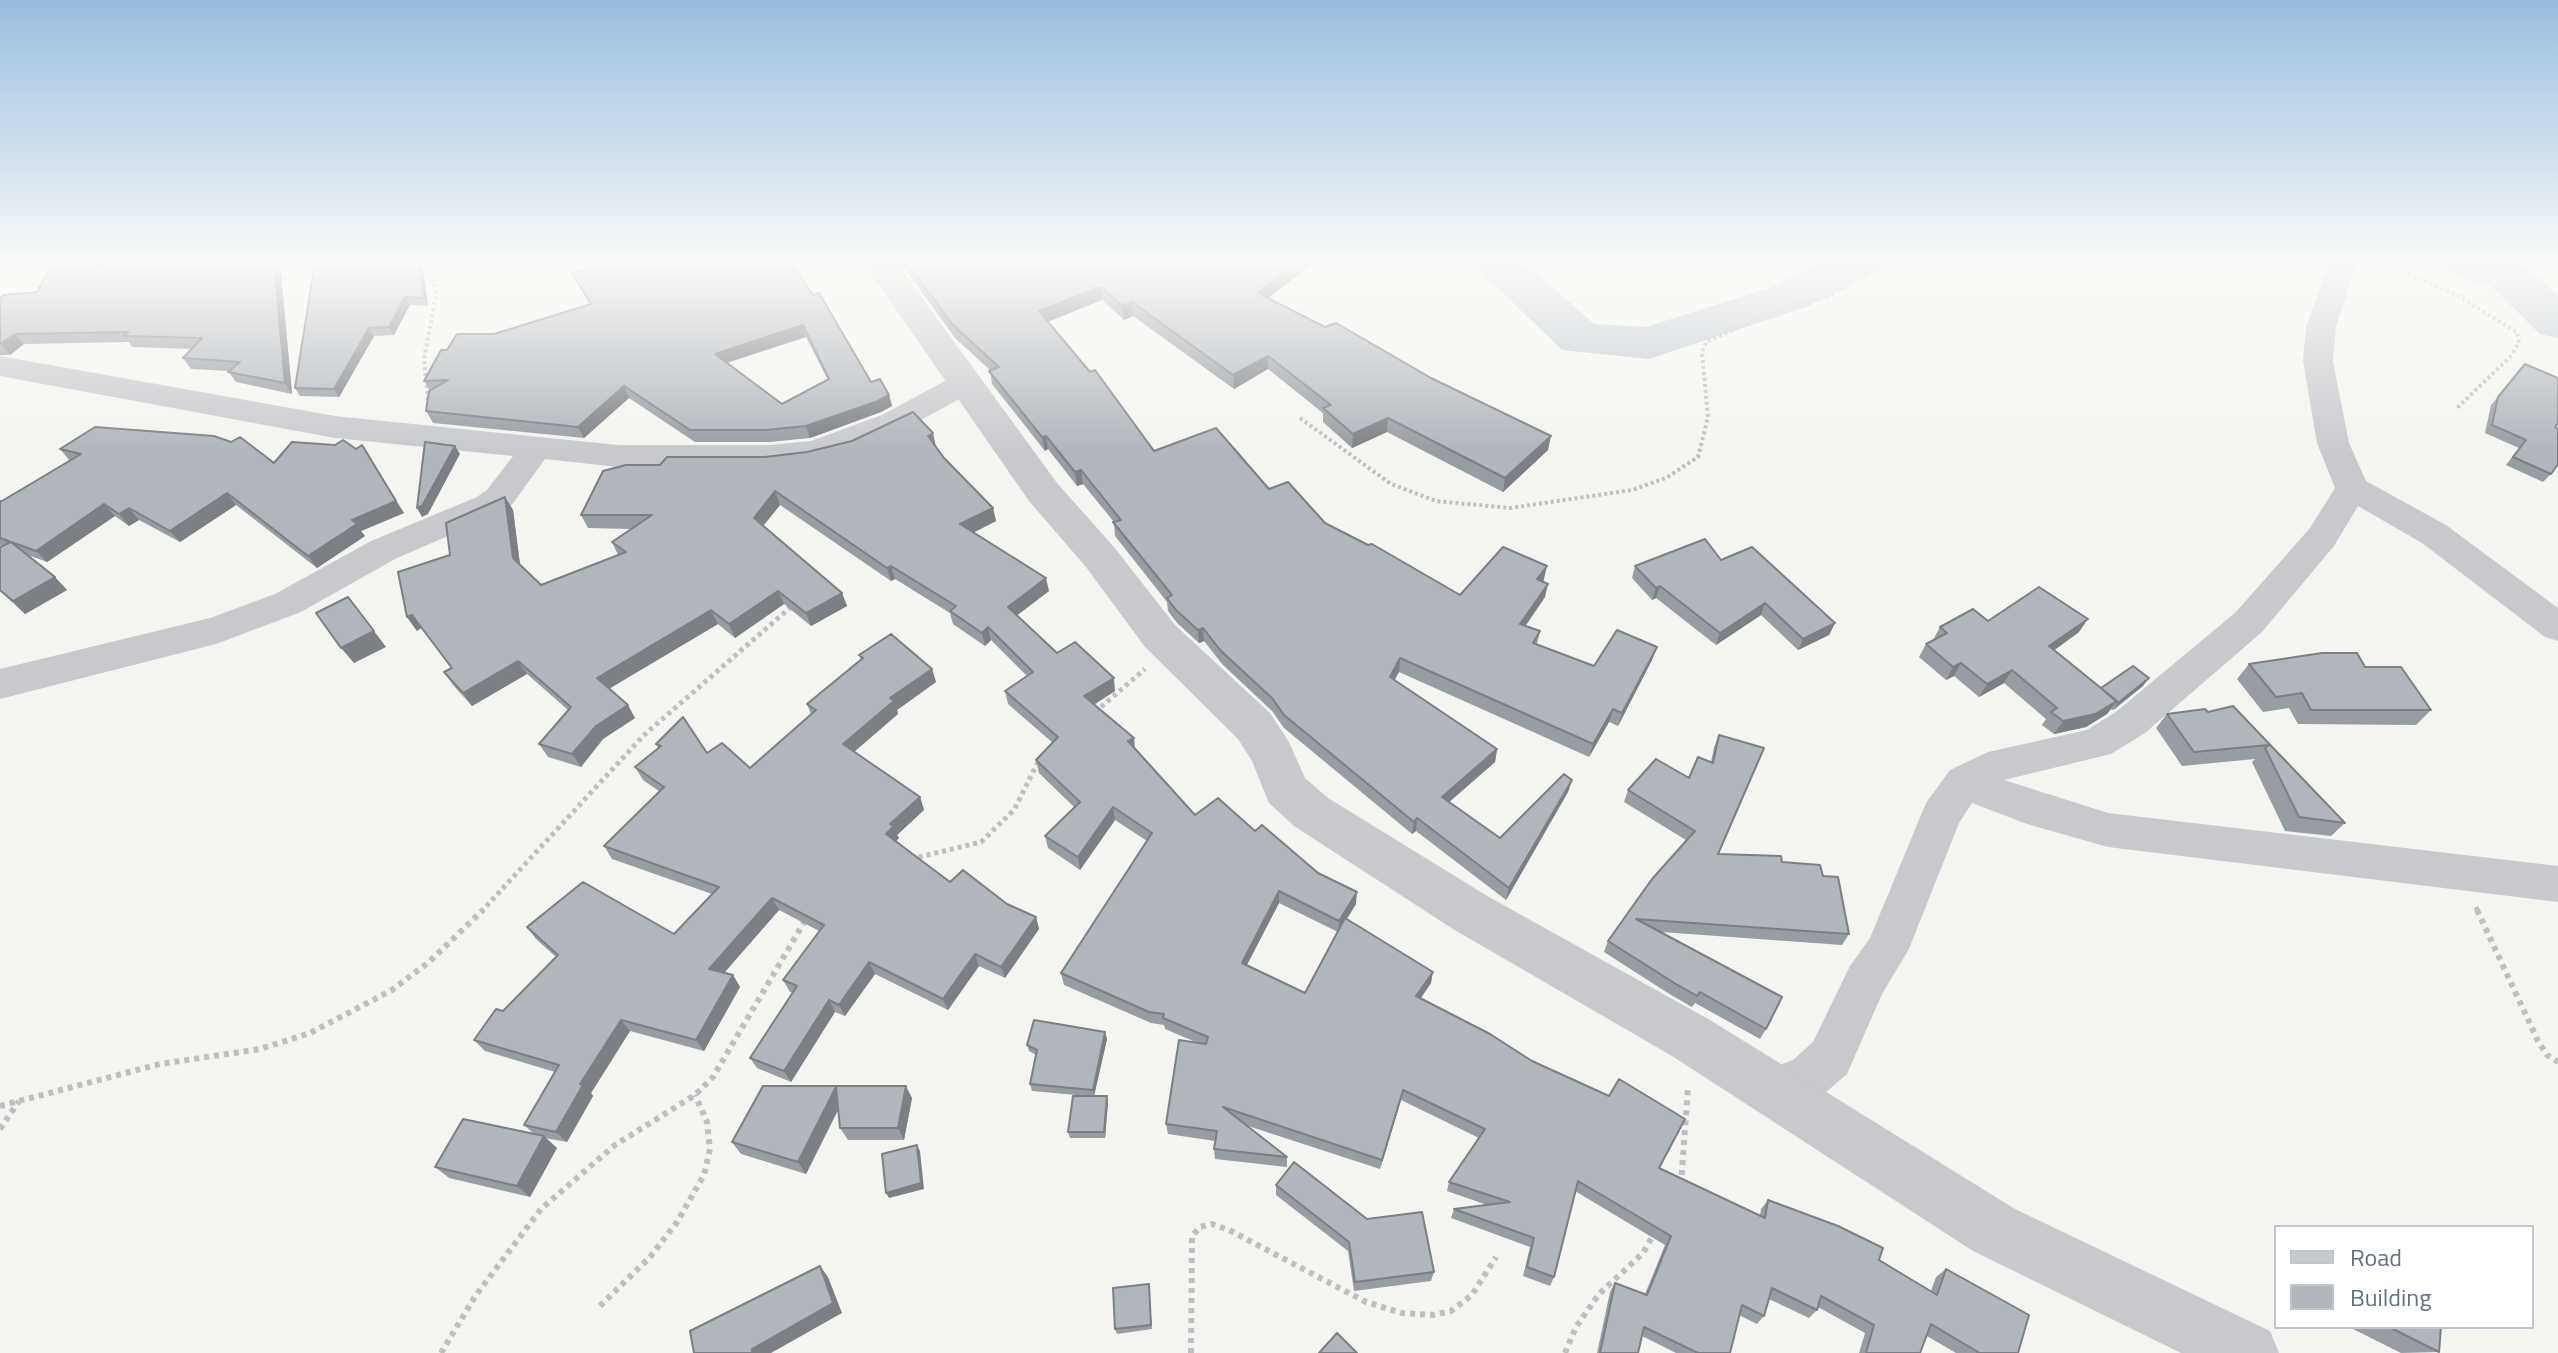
<!DOCTYPE html>
<html>
<head>
<meta charset="utf-8">
<style>
	body { margin:0 }
	#map { position:relative; width:2558px; height:1353px; overflow:hidden; background:#f4f5f0; font-family:"Titillium Web",sans-serif }
	canvas { display:block }
	.legend { position:absolute; left:2274px; top:1225px; width:260px; height:104px; box-sizing:border-box; background:#fff; border:2px solid #c0c5ce; margin:0; padding:10px 14px; list-style:none; font-size:24px; color:#626f84 }
	.legend li { display:flex; align-items:center; gap:16px; height:40px }
	.legend b { width:40px; border:2px solid #c0c5ce }
</style>
</head>
<body>
<div id="map">
<canvas width="2558" height="1353"></canvas>
<ul class="legend">
<li><b style="height:10px;background:#c7c9cd"></b>Road</li>
<li><b style="height:22px;background:#b1b6bd"></b>Building</li>
</ul>
</div>
<script>
const context = document.querySelector('canvas').getContext('2d');
context.lineJoin = 'round';
const poly = rows => new Path2D(rows.map(r => 'M' + r).join(''));
function fillPath(path, color) { context.fillStyle = color; context.fill(path, 'evenodd'); }
function strokePath(path, color, width, dash) { context.strokeStyle = color; context.lineWidth = width; context.lineCap = dash ? 'butt' : 'round'; context.setLineDash(dash || []); context.stroke(path); }
const river = poly([
	[1471,262,1524,262,1594,324,1646,327,1772,287,1820,262,1883,262,1876,272,1806,307,1649,359,1562,350,1471,262],
	[2441,262,2514,262,2526,267,2558,296,2558,338,2540,334,2492,287,2448,272,2441,262]
]);
const pathFar2 = poly([
	[2380,262,2455,294,2517,332,2519,343,2510,357,2456,409],
	[428,400,424,359,436,295,433,280],
	[1300,418,1391,484,1436,501,1510,508,1632,490,1666,478,1698,457,1708,417,1702,352,1706,342,1769,314,1829,296,1889,262]
]);
const pathFar1 = poly([
	[1095,712,1145,669],
	[911,859,981,842,1014,810,1039,760],
	[2476,907,2478,912],
	[481,912,643,736,792,606]
]);
const path = poly([
	[2477,910,2538,1041,2547,1055,2558,1062],
	[0,1106,160,1064,260,1049,310,1033,392,990,429,962,483,910],
	[0,1129,19,1101],
	[1681,1185,1688,1087],
	[600,1306,650,1257,677,1222,704,1175,710,1149,707,1122,695,1095],
	[441,1353,476,1295,541,1209,615,1145,695,1095,713,1077,806,919],
	[1191,1353,1192,1236,1200,1227,1212,1224,1229,1230,1366,1302,1401,1313,1433,1315,1451,1311,1472,1295,1496,1257],
	[1565,1353,1576,1327,1599,1294,1643,1253,1655,1232]
]);
const minor = poly([
	[2329,262,2357,262,2336,327,2333,361,2349,443,2366,481,2446,525,2558,608,2558,641,2545,637,2422,543,2358,506,2334,546,2262,632,2145,733,2111,754,2004,780,2108,813,2558,866,2558,902,2108,847,2027,824,1972,803,1959,823,1909,949,1882,994,1847,1074,1825,1093,1774,1112,1757,1105,1750,1089,1757,1073,1793,1060,1813,1042,1850,966,1870,938,1926,803,1950,770,1988,752,2087,730,2117,711,2236,612,2310,528,2335,488,2317,443,2303,361,2306,327,2329,262],
	[0,356,335,416,618,445,770,445,811,441,882,415,956,375,967,372,978,375,983,382,978,389,904,429,855,452,811,463,770,467,618,467,545,459,511,506,501,513,395,559,301,612,216,644,0,699,0,669,210,618,275,594,371,541,477,497,487,490,513,456,335,438,0,376,0,356]
]);
const tertiary = poly([
	[863,262,896,262,1057,483,1114,547,1175,625,1270,713,1289,742,1305,778,1328,798,1489,897,1710,1020,2015,1209,2270,1331,2279,1353,2181,1353,1973,1251,1672,1056,1453,929,1294,826,1269,803,1252,761,1238,739,1145,647,1086,567,1029,501,863,262]
]);
const wall = poly([
	[132,262,280,262,292,394,236,382,228,371,191,369,183,358,193,349,132,347,129,342,24,344,10,355,0,355,0,299,37,292,104,267],
	[315,262,422,262,428,306,410,305,394,335,374,336,339,397,300,396,295,388],
	[791,262,871,382,889,395,892,406,881,412,810,438,770,442,695,442,629,398,584,438,433,423,426,411,430,391,424,381,447,350,494,334,590,304,572,273],
	[806,337,828,380,782,404,727,363],
	[900,262,1312,262,1312,264,1268,298,1548,450,1503,492,1387,432,1352,448,1323,422,1323,413,1268,369,1234,389,1133,316,1124,320,1102,300,1048,322,1154,451,1269,489,1325,523,1460,595,1544,579,1543,582,1545,597,1525,626,1540,631,1537,644,1594,666,1657,647,1652,660,1618,726,1609,722,1589,757,1399,672,1394,680,1497,749,1495,762,1449,802,1500,838,1572,780,1568,792,1506,900,1416,831,1412,834,1284,728,1272,711,1222,664,1204,641,1199,643,1177,623,1168,611,1167,602,1115,536,1114,522,1083,484,1077,486,1048,449,1045,451,992,384,990,370,955,338],
	[2525,364,2555,427,2551,474,2543,482,2506,465,2519,448,2485,433,2491,405],
	[936,447,944,458,993,508,996,521,974,532,1049,591,1017,615,1057,653,1115,691,1094,705,1195,815,1255,831,1318,873,1356,904,1347,919,1431,983,1421,998,1659,1168,1760,1216,1761,1209,1768,1200,1879,1260,1931,1291,1936,1277,1946,1269,2018,1353,1956,1353,1927,1336,1920,1353,1859,1353,1865,1333,1818,1307,1817,1310,1809,1318,1769,1299,1764,1316,1757,1324,1739,1315,1730,1353,1676,1353,1642,1336,1638,1353,1597,1353,1610,1292,1615,1283,1645,1294,1665,1245,1575,1191,1554,1277,1550,1286,1523,1276,1530,1247,1451,1218,1454,1209,1487,1205,1447,1191,1449,1182,1479,1138,1401,1100,1380,1169,1245,1125,1287,1157,1287,1167,1215,1159,1214,1149,1215,1141,1168,1134,1166,1124,1198,1043,1165,1029,1164,1025,1151,1023,1064,985,1061,973,1147,841,1115,820,1080,870,1048,848,1045,836,1074,807,1039,773,1036,760,1053,743,1008,704,1005,691,1027,676,991,640,985,646,953,624,950,613,895,579,891,581,780,505,763,526,842,593,847,606,811,626,784,604,735,638,718,624,609,689,635,718,603,739,581,767,548,757,539,744,568,710,527,674,472,706,453,685,444,672,451,668,421,628,417,631,407,617,450,555,505,497,513,510,520,565,541,585,618,555,612,542,632,529,588,528,581,515,660,465,765,457],
	[1279,903,1338,932,1305,993,1247,965],
	[60,449,274,463,404,513,361,531,365,536,317,568,236,505,180,542,139,520,129,526,115,516,47,562,28,555,67,590,25,614,0,591,0,547,2,546,0,545,0,501,2,501,70,461],
	[1721,560,1835,623,1829,635,1798,650,1761,615,1716,645,1656,598,1652,600,1632,578,1635,566],
	[1988,621,2079,632,2054,650,2101,688,2143,686,2115,709,2112,710,2111,709,2107,714,2086,727,2054,734,2042,725,2046,719,2004,683,1979,697,1954,676,1946,680,1919,657,1926,644,1933,640,1940,627],
	[859,655,932,669,936,682,897,710,898,714,854,752,920,797,924,810,897,835,899,838,896,841,950,882,1007,904,1036,917,1039,929,1005,978,979,966,948,1010,875,974,845,1016,835,1012,791,1082,757,1068,750,1058,793,993,790,992,783,980,819,931,779,910,724,973,733,975,740,987,704,1051,630,1031,591,1093,593,1096,567,1142,545,1138,557,1148,530,1197,449,1178,435,1167,534,1134,524,1125,555,1072,485,1051,474,1040,556,957,536,939,527,927,674,934,712,894,612,859,604,846,659,791,643,780,635,767,658,748,656,744,707,753,750,768,811,714,807,704,861,660],
	[2249,664,2365,667,2431,710,2416,725,2298,724,2289,708,2263,712,2237,679],
	[2233,706,2345,823,2331,836,2285,831,2252,762,2255,759,2182,766,2156,728,2167,714,2208,712],
	[1719,735,1718,854,1782,862,1823,876,1849,934,1842,945,1661,932,1766,1029,1760,1039,1695,1003,1692,1007,1671,995,1604,952,1608,941,1686,840,1624,802,1628,790,1689,778,1711,762,1714,747],
	[1105,1032,1107,1039,1094,1096,1107,1096,1108,1102,1105,1138,1070,1138,1068,1132,1087,1096,1032,1091,1030,1084,1036,1055,1029,1051,1027,1045],
	[763,1086,912,1098,904,1140,848,1140,840,1128,838,1110,806,1174,741,1154,732,1142],
	[1276,1185,1434,1272,1431,1281,1354,1291,1348,1251,1276,1195],
	[1149,1284,1152,1329,1117,1334,1115,1329],
	[2353,1327,2441,1327,2439,1352,2401,1353,2353,1329]
]);
const shadedWall = poly([
	[93,262,106,262,97,280,89,270],
	[274,262,280,262,292,394,285,383],
	[419,262,422,262,428,306,424,298],
	[1297,262,1312,262,1312,264,1258,306,1258,293],
	[1101,287,1102,300,1041,324,1039,311],
	[405,297,410,305,394,335,389,327],
	[1132,302,1133,316,1124,320,1122,306],
	[803,325,806,337,719,365,715,354],
	[369,328,374,336,339,397,334,389],
	[15,334,24,344,10,355,1,344],
	[1268,356,1268,369,1234,389,1233,375],
	[624,386,629,398,584,438,578,427],
	[889,395,892,406,881,412,810,438,806,426],
	[1388,418,1387,432,1352,448,1353,434],
	[933,433,936,447,928,436],
	[1046,436,1048,449,1045,451,1042,437],
	[1551,436,1548,450,1503,492,1505,478],
	[362,445,404,513,361,531,365,536,317,568,308,556,352,520],
	[455,446,460,454,428,514,422,517,417,508],
	[1081,470,1083,484,1077,486,1075,472],
	[775,491,780,505,759,531,754,518],
	[227,493,236,505,180,542,170,531],
	[505,497,513,510,521,572,513,558],
	[104,504,115,516,47,562,36,551],
	[129,508,139,520,129,526,119,514],
	[993,508,996,521,963,538,960,524],
	[891,566,895,579,891,581,887,568],
	[1547,566,1544,579,1535,593,1537,579],
	[55,577,67,590,25,614,13,601],
	[1046,578,1049,591,1011,620,1008,607],
	[1548,584,1545,597,1518,637,1520,624],
	[1660,586,1656,598,1652,600,1656,588],
	[778,591,784,604,735,638,729,624],
	[842,593,847,606,811,626,806,613],
	[1765,603,1761,615,1716,645,1720,633],
	[711,610,718,624,605,691,597,678],
	[412,615,421,628,417,631,407,617],
	[2088,619,2079,632,2041,660,2049,646],
	[1835,623,1829,635,1798,650,1803,639],
	[988,627,991,640,985,646,982,633],
	[1203,628,1204,641,1199,643,1198,630],
	[374,631,386,647,354,663,341,648],
	[1657,647,1652,660,1618,726,1622,713],
	[1400,658,1399,672,1389,690,1390,677],
	[518,661,527,674,472,706,463,693],
	[1961,663,1954,676,1946,680,1953,667],
	[932,669,936,682,897,710,898,714,848,757,843,744,890,698],
	[2012,670,2004,683,1979,697,1987,684],
	[1114,678,1115,691,1086,709,1084,696],
	[2149,678,2143,686,2112,710,2118,703],
	[2117,701,2107,714,2086,727,2054,734,2063,721],
	[628,705,635,718,603,739,581,767,572,754,596,726],
	[1613,709,1609,722,1589,757,1593,744],
	[1134,738,1135,750,1128,741],
	[1497,749,1495,762,1440,810,1442,797],
	[1572,780,1568,792,1506,900,1509,888],
	[920,797,924,810,897,835,899,838,891,847,886,834,890,824],
	[1113,807,1115,820,1080,870,1078,857],
	[1417,818,1416,831,1412,834,1414,822],
	[1279,891,1279,903,1242,974,1242,963],
	[1357,892,1356,904,1338,932,1339,921],
	[772,898,779,910,717,981,709,969],
	[1036,917,1039,929,1005,978,1001,967],
	[975,954,979,966,948,1010,943,999],
	[869,962,875,974,845,1016,839,1005],
	[1433,972,1431,983,1414,1007,1416,996],
	[733,975,740,987,704,1051,696,1040],
	[829,1000,835,1012,791,1082,784,1071],
	[621,1020,630,1031,591,1093,593,1096,567,1142,556,1132,580,1084],
	[1105,1032,1107,1039,1094,1096,1093,1090],
	[906,1086,912,1098,904,1140,898,1128],
	[836,1087,843,1100,806,1174,798,1162],
	[1403,1090,1401,1100,1380,1169,1382,1160],
	[1107,1096,1108,1102,1105,1138,1104,1132],
	[544,1136,557,1148,530,1197,517,1186],
	[917,1145,920,1151,924,1189,889,1198,886,1193],
	[820,1266,828,1277,842,1313,771,1353,752,1353,752,1349]
]);
const building = poly([
	[53,262,93,262,89,270,132,262,274,262,285,383,228,372,240,362,183,358,202,338,124,336,128,332,15,334,0,344,0,299,3,295,37,292,53,262],
	[315,262,419,262,424,298,405,297,389,327,369,328,334,389,295,388,315,262],
	[605,262,791,262,813,295,819,293,871,382,880,379,889,395,878,401,806,426,766,430,690,430,624,386,578,427,426,411,429,391,448,380,424,381,441,350,447,350,457,334,494,334,591,304,572,273,605,262],
	[803,325,829,379,782,404,715,354,803,325],
	[906,262,1297,262,1258,293,1325,327,1336,323,1431,378,1551,436,1505,478,1388,418,1353,434,1323,408,1331,405,1268,356,1233,375,1132,302,1122,306,1101,287,1039,311,1090,372,1095,370,1154,451,1216,428,1269,489,1288,482,1325,523,1368,545,1372,544,1460,595,1503,547,1547,566,1537,579,1548,584,1520,624,1540,631,1533,643,1594,666,1617,630,1657,647,1622,713,1613,709,1593,744,1400,658,1390,677,1497,749,1442,797,1500,838,1564,774,1572,780,1509,888,1417,818,1414,822,1284,715,1272,698,1221,651,1203,628,1198,630,1176,610,1167,598,1172,595,1113,522,1121,520,1081,470,1075,472,1046,436,1042,437,989,371,999,367,952,324,906,262],
	[2525,364,2558,378,2558,423,2555,427,2558,429,2558,464,2551,474,2513,457,2526,440,2492,425,2498,397,2525,364],
	[913,412,933,433,928,436,944,458,993,508,960,524,1046,578,1008,607,1057,653,1075,642,1114,678,1084,696,1134,738,1128,741,1195,815,1218,798,1255,831,1262,825,1318,873,1357,892,1339,921,1279,891,1242,963,1305,993,1345,918,1433,972,1416,996,1490,1034,1532,1061,1609,1096,1619,1079,1685,1119,1659,1168,1765,1218,1768,1200,1838,1226,1883,1248,1879,1260,1937,1295,1946,1269,2029,1315,2018,1353,1977,1353,1978,1352,1931,1324,1920,1353,1866,1353,1874,1325,1821,1296,1817,1310,1772,1288,1764,1316,1742,1305,1730,1353,1698,1353,1644,1327,1638,1353,1600,1353,1615,1283,1647,1295,1671,1236,1578,1181,1554,1277,1527,1267,1534,1238,1454,1209,1510,1202,1449,1182,1485,1129,1403,1090,1382,1160,1223,1107,1287,1157,1214,1149,1217,1131,1166,1124,1179,1040,1206,1044,1208,1037,1163,1018,1164,1014,1149,1012,1061,973,1152,833,1113,807,1078,857,1045,836,1080,802,1036,760,1058,737,1005,691,1033,672,988,627,982,633,950,611,956,606,891,566,887,568,775,491,754,518,842,593,806,613,778,591,729,624,711,610,597,678,628,705,596,726,572,754,539,744,571,707,518,661,463,693,444,672,452,668,412,615,407,617,398,572,450,555,446,523,505,497,513,558,541,585,626,552,612,542,652,515,581,515,603,471,626,465,660,465,667,457,765,457,807,452,852,441,913,412],
	[95,427,214,436,231,442,240,437,274,463,292,442,335,445,343,440,356,449,362,445,396,501,352,520,357,524,308,556,227,493,170,531,129,508,119,514,104,504,36,551,0,538,0,501,2,501,81,454,60,449,95,427],
	[425,442,455,446,422,506,417,508,425,442],
	[1705,539,1721,560,1752,547,1835,623,1803,639,1765,603,1720,633,1660,586,1656,588,1635,566,1705,539],
	[11,542,55,577,13,601,0,590,0,547,11,542],
	[2039,587,2088,619,2049,646,2117,701,2095,714,2063,721,2051,712,2057,708,2012,670,1987,684,1961,663,1953,667,1926,644,1947,633,1940,627,1973,609,1988,621,2039,587],
	[348,597,374,631,341,648,316,613,348,597],
	[891,634,932,669,890,698,894,701,843,744,920,797,890,824,894,826,886,834,950,882,963,870,1007,904,1036,917,1001,967,975,954,943,999,869,962,839,1005,829,1000,784,1071,750,1058,797,986,783,980,824,925,772,898,709,969,733,975,696,1040,621,1020,580,1084,583,1085,556,1132,524,1125,559,1065,474,1040,496,1009,503,1011,558,955,527,927,583,882,674,934,719,887,604,846,664,787,635,767,661,746,656,744,683,717,707,753,722,743,750,768,816,710,807,704,863,658,859,655,891,634],
	[2322,653,2357,653,2365,667,2401,667,2431,710,2311,710,2302,693,2276,697,2249,664,2322,653],
	[2133,666,2149,678,2118,703,2101,688,2133,666],
	[2233,706,2345,823,2299,817,2265,748,2269,745,2194,752,2167,714,2205,709,2208,712,2233,706],
	[1719,735,1764,748,1718,854,1781,856,1782,862,1820,865,1823,876,1838,877,1849,934,1636,919,1782,997,1766,1029,1700,992,1697,996,1676,984,1608,941,1652,879,1695,831,1628,790,1656,759,1689,778,1698,757,1713,763,1719,735],
	[1034,1020,1105,1032,1093,1090,1030,1084,1037,1050,1027,1045,1034,1020],
	[763,1086,906,1086,898,1128,840,1128,836,1087,798,1162,732,1142,763,1086],
	[1073,1096,1107,1096,1104,1132,1068,1132,1073,1096],
	[463,1119,544,1136,517,1186,435,1167,463,1119],
	[917,1145,921,1183,886,1193,882,1154,917,1145],
	[1294,1162,1367,1219,1422,1212,1434,1272,1355,1282,1349,1242,1276,1185,1294,1162],
	[820,1266,833,1303,752,1349,752,1353,694,1353,690,1331,820,1266],
	[1149,1284,1151,1325,1115,1329,1113,1288,1149,1284],
	[2389,1327,2441,1327,2439,1352,2389,1327],
	[1337,1333,1357,1353,1319,1353,1337,1333]
]);
fillPath(river, '#c2cad1');
strokePath(pathFar2, '#bebfc2', 4, [3, 3]);
strokePath(pathFar1, '#bebfc2', 5, [4, 4]);
strokePath(path, '#bebfc2', 6, [5, 5]);
fillPath(minor, '#c7c9cd');
fillPath(tertiary, '#c7c9cd');
fillPath(wall, '#989da3');
fillPath(shadedWall, '#7c7f84');
fillPath(building, '#b1b6bd');
strokePath(building, '#7c7f84', 2);
const sky = context.createLinearGradient(0, 0, 0, 452);
sky.addColorStop(0, '#99bddf');
sky.addColorStop(0.58, '#fafaf8');
sky.addColorStop(1, '#fafaf800');
context.fillStyle = sky;
context.fillRect(0, 0, 2558, 452);
</script>
</body>
</html>
